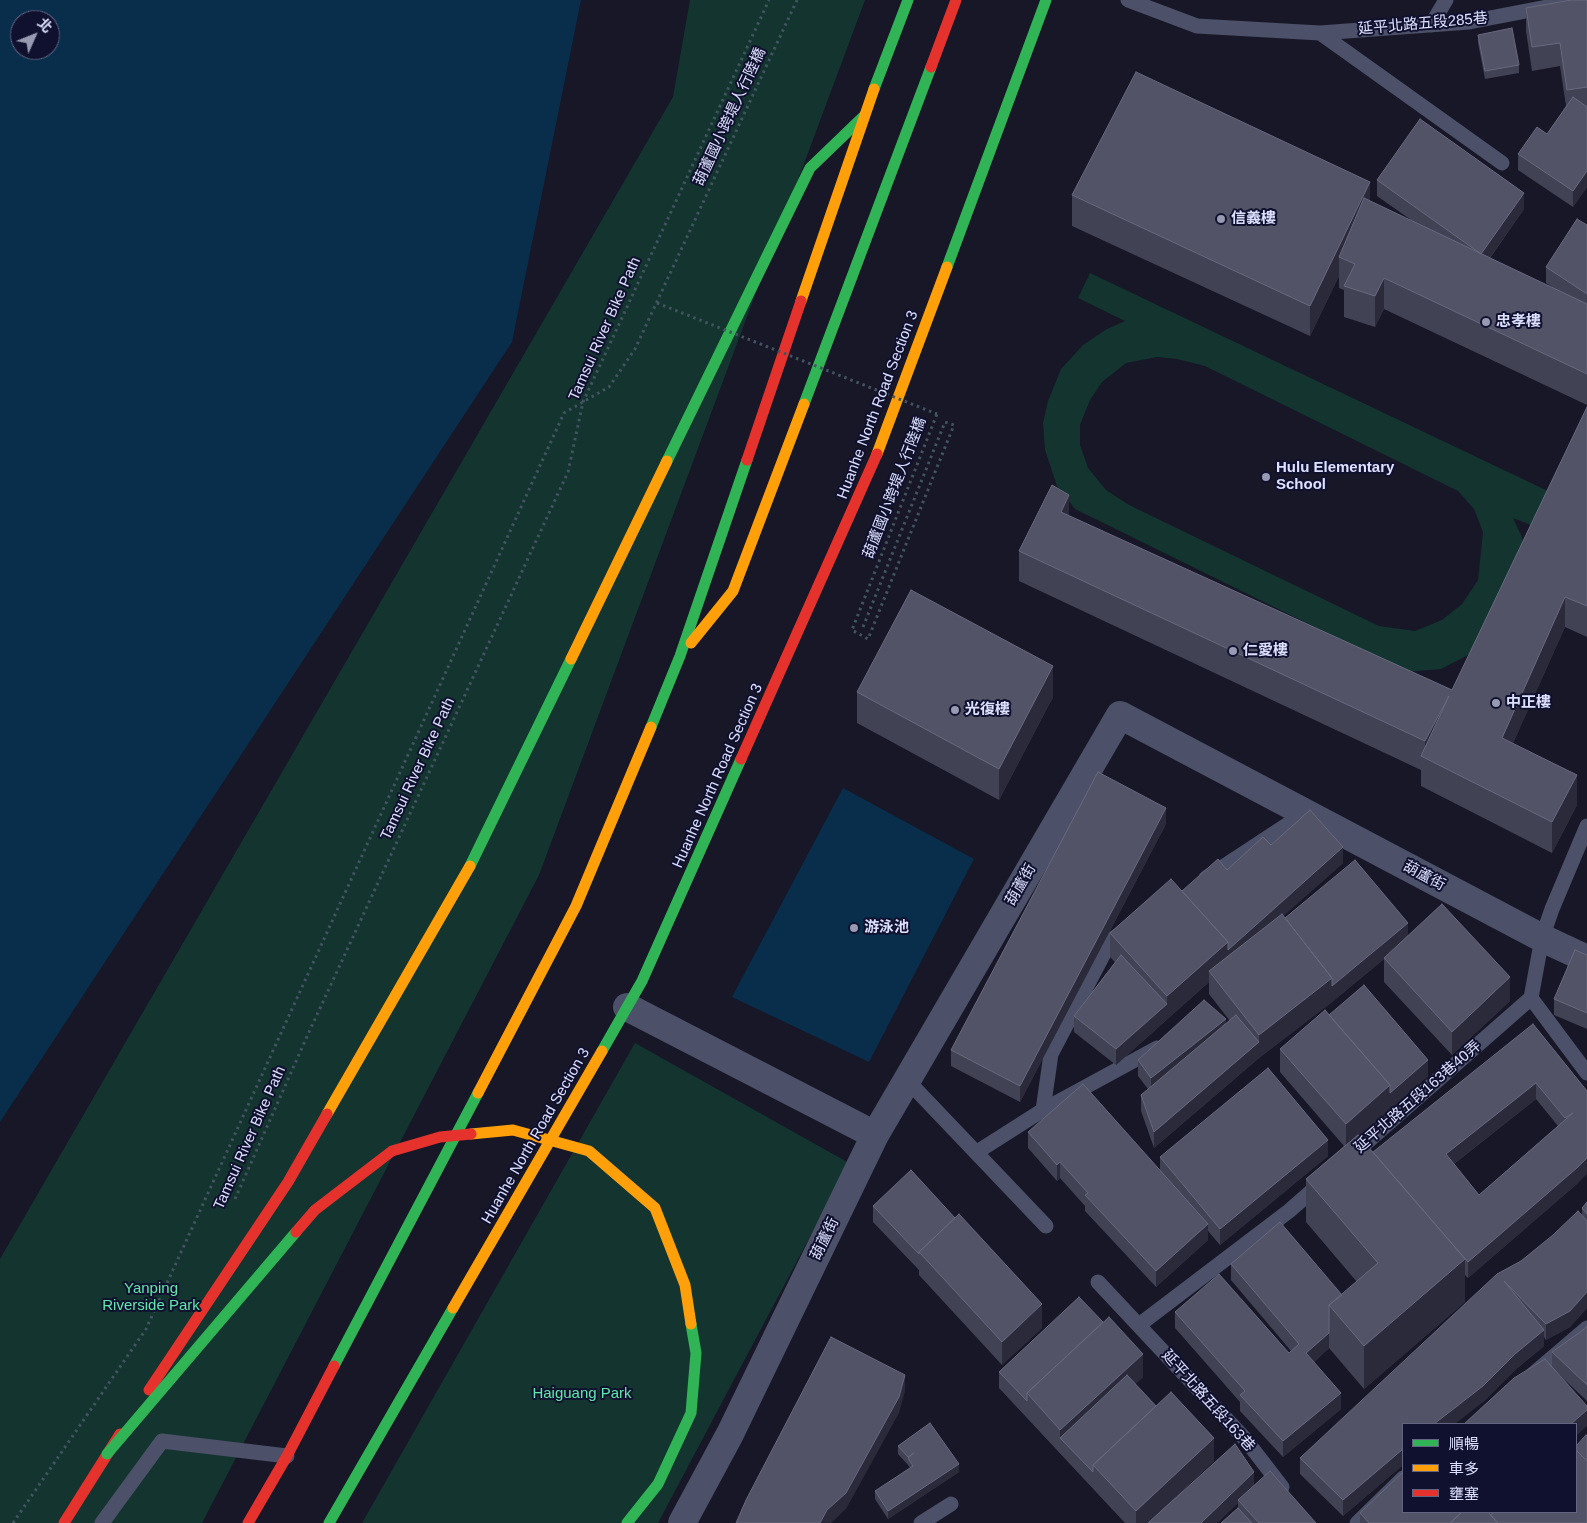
<!DOCTYPE html>
<html>
<head>
<meta charset="utf-8">
<style>
	body { margin:0 }
	#map { position:relative; width:1587px; height:1523px; overflow:hidden; background:#171727; font-family:Helvetica,"Noto Sans TC",sans-serif }
	canvas { display:block }
	.legend { position:absolute; left:1402px; top:1423px; width:175px; height:90px; box-sizing:border-box; background:#10112e; border:1px solid #626482; margin:0; padding:6px 9px; list-style:none; font-size:15px; color:#dde0ff }
	.legend li { display:flex; align-items:center; gap:10px; height:25px }
	.legend b { width:25px; border:1px solid #626482 }
	.north { position:absolute; left:10px; top:10px; width:50px; height:50px; box-sizing:border-box; background:#10112e; border:1px solid #626482; border-radius:50%; rotate:46deg; font-size:14px; font-weight:700; line-height:20px; text-align:center; color:#dde0ff }
	.north::after { content:''; display:block; margin:auto; width:18px; height:22px; background:#989ab3; clip-path:polygon(50% 0,100% 100%,50% 72%,0 100%) }
</style>
</head>
<body>
<div id="map">
<canvas width="1587" height="1523"></canvas>
<ul class="legend">
<li><b style="height:6px;background:#30b455"></b>順暢</li>
<li><b style="height:6px;background:#ff9f0a"></b>車多</li>
<li><b style="height:6px;background:#e5322d"></b>壅塞</li>
</ul>
<div class="north">北</div>
</div>
<script>
const context = document.querySelector('canvas').getContext('2d');
context.lineJoin = 'round';
function fillPath(path, color) { context.fillStyle = color; context.fill(path, 'evenodd'); }
const poly = rows => new Path2D(rows.map(r => 'M' + r).join(''));
function strokePath(path, color, width, dash) { context.strokeStyle = color; context.lineWidth = width; context.lineCap = dash ? 'butt' : 'round'; context.setLineDash(dash || []); context.stroke(path); }
function write(font, color, halo, rows, align = 'center') {
  context.font = font + ' Helvetica,"Noto Sans TC",sans-serif'; context.lineWidth = 4; context.setLineDash([]); context.textBaseline = 'middle'; context.strokeStyle = halo; context.fillStyle = color; for (const [text, x, y, turn = 0] of rows) {
    context.save(); context.translate(x, y); context.rotate((+turn || 0) * Math.PI / 180); context.textAlign = isNaN(turn) ? turn : align; if (halo) context.strokeText(text, 0, 0); context.fillText(text, 0, 0); context.restore();
  }
}
const green = poly([
	[690,0,865,0,539,875,202,1523,0,1523,0,1259,673,97],
	[1090,273,1550,492,1536,527,1513,518,1522,537,1525,553,1493,630,1468,655,1441,669,1406,672,1075,509,1057,486,1045,450,1043,423,1048,401,1061,369,1083,345,1107,329,1125,321,1078,298],
	[1157,357,1177,359,1205,366,1458,491,1474,509,1483,532,1478,580,1462,604,1442,620,1415,631,1379,626,1129,505,1106,490,1088,468,1080,445,1080,425,1090,400,1102,382,1126,363],
	[635,1043,849,1163,658,1523,362,1523]
]);
const water = poly([
	[0,0,581,0,512,342,0,1122],
	[20,20,50,20,50,50,20,50],
	[843,788,974,859,869,1062,732,997]
]);
const path = poly([
	[863,627,945,422,954,425,868,639,852,630,937,414],
	[235,1199,309,1032,568,472,583,402,769,0],
	[13,1523,146,1329,564,413,609,387,635,349,797,0]
]);
const lane = poly([
	[1128,0,1197,26,1320,33,1469,22,1584,0],
	[1431,25,1446,0],
	[1320,33,1502,163],
	[1206,878,1305,813],
	[1531,998,1587,1073],
	[906,1079,1046,1226],
	[1043,1110,1051,1054,1111,940,1126,930],
	[977,1152,1043,1110,1157,1048],
	[1351,1156,1531,998,1542,938,1552,909,1587,826],
	[1098,1282,1245,1439,1282,1487],
	[1139,1325,1289,1211,1321,1183],
	[1532,1375,1587,1328],
	[102,1523,162,1441,287,1456],
	[921,1523,951,1504],
	[1357,1523,1403,1478]
]);
const street = poly([
	[627,1007,875,1135],
	[682,1523,730,1434,875,1135,1120,715,1542,938,1587,959]
]);
const fast = poly([
	[874,89,908,0],
	[947,267,1046,0],
	[804,404,931,67],
	[667,461,810,168,864,116],
	[651,727,680,656,747,460],
	[470,866,571,659],
	[602,1051,642,981,741,759],
	[334,1366,478,1093],
	[329,1523,453,1308]
]);
const slow = poly([
	[801,301,874,89],
	[877,454,947,267],
	[691,643,733,591,804,404],
	[571,659,667,461],
	[478,1093,576,906,651,727],
	[327,1114,470,866],
	[453,1308,602,1051]
]);
const jam = poly([
	[931,67,956,0],
	[747,460,801,301],
	[741,759,877,454],
	[149,1390,288,1182,327,1114],
	[64,1523,120,1434],
	[248,1523,287,1456,334,1366]
]);
const pathBridge = poly([
	[657,303,937,414]
]);
const fastBridge = poly([
	[107,1454,296,1232],
	[627,1523,658,1484,691,1413,696,1353,691,1324]
]);
const slowBridge = poly([
	[471,1134,513,1130,589,1151,655,1208,685,1285,691,1324]
]);
const jamBridge = poly([
	[296,1232,315,1210,392,1151,440,1137,471,1134]
]);
const wall = poly([
	[1587,0,1587,187,1573,207,1518,170,1518,154,1547,134,1566,106,1560,66,1532,71,1526,31,1526,8],
	[1478,35,1519,65,1519,73,1485,79,1478,43],
	[1377,180,1524,209,1490,258,1555,289,1546,283,1546,267,1587,225,1587,405,1384,309,1375,327,1344,317,1344,290,1339,288,1339,276,1310,336,1072,226,1072,195,1370,201,1414,222,1377,196],
	[1587,407,1587,637,1565,627,1513,743,1577,805,1552,853,1421,786,1421,770,1019,581,1019,551,1069,516,1452,690],
	[857,692,1053,697,999,800,857,723],
	[1166,824,1020,1102,951,1066,951,1050],
	[1271,845,1343,863,1283,916,1285,918,1408,936,1510,1001,1452,1055,1384,982,1384,959,1332,1002,1259,1058,1154,1148,1141,1111,1141,1095,1148,1089,1138,1076,1138,1060,1226,1024,1230,1021,1209,994,1209,982,1116,1065,1074,1032,1074,1016,1115,962,1110,957,1110,933,1182,891,1227,870],
	[1587,955,1587,1029,1554,1015,1554,999],
	[1329,1015,1428,1076,1359,1136,1373,1152,1533,1024,1587,1091,1578,1183,1468,1278,1465,1275,1465,1302,1364,1389,1329,1348,1314,1362,1341,1409,1283,1457,1240,1411,1240,1402,1175,1328,1175,1312,1289,1353,1291,1351,1231,1280,1231,1264,1342,1295,1357,1282,1306,1222,1306,1179,1344,1146,1280,1072,1280,1049],
	[1536,1099,1558,1126,1479,1195,1454,1164],
	[1028,1132,1160,1170,1160,1157,1328,1156,1220,1245,1208,1231,1208,1240,1156,1287,1085,1211,1085,1206,1060,1178,1057,1181,1028,1148],
	[1587,1202,1587,1308,1570,1327,1546,1340,1544,1337,1544,1346,1515,1370,1483,1402,1403,1424,1403,1465,1343,1516,1300,1474,1300,1458,1521,1261,1582,1215,1582,1208],
	[873,1206,1042,1328,1002,1365,919,1275,919,1270,873,1222],
	[1587,1326,1587,1401,1552,1368,1552,1352,1583,1330],
	[999,1372,1143,1377,1135,1384,1156,1406,1214,1461,1175,1498,1254,1485,1316,1523,1221,1523,1238,1508,1238,1503,1217,1523,1125,1523,999,1388],
	[898,1446,959,1472,888,1519,875,1499,875,1491,910,1468,908,1465,898,1454],
	[1403,1512,1576,1512,1587,1523,1360,1523,1360,1513]
]);
const shadedWall = poly([
	[1587,171,1587,187,1573,207,1573,191],
	[1370,182,1370,212,1339,257,1339,276,1310,336,1310,306],
	[1524,193,1524,209,1481,270,1481,254],
	[1384,278,1384,309,1375,327,1375,296],
	[1069,495,1069,526,1061,512],
	[1565,597,1565,627,1502,768,1502,738],
	[1053,666,1053,697,999,800,999,769],
	[1449,696,1425,758,1425,741],
	[1577,775,1577,805,1552,853,1552,822],
	[1166,808,1166,824,1020,1102,1020,1086],
	[1343,847,1343,863,1215,977,1209,971,1209,982,1116,1065,1116,1049,1167,1004,1167,996,1228,942],
	[1408,923,1408,939,1332,1002,1259,1058,1154,1148,1154,1132,1259,1042,1259,1035,1332,978],
	[1510,977,1510,1001,1452,1055,1452,1032],
	[1226,1019,1226,1035,1151,1094,1151,1078],
	[1428,1060,1428,1076,1346,1148,1346,1124,1390,1085],
	[1536,1083,1536,1099,1446,1170,1446,1154],
	[1328,1140,1328,1156,1220,1245,1220,1229],
	[1587,1158,1587,1174,1578,1183,1468,1278,1468,1262],
	[1060,1162,1060,1178,1057,1181,1057,1165],
	[1208,1224,1208,1240,1156,1287,1156,1271],
	[1465,1259,1465,1302,1364,1389,1364,1346],
	[1587,1292,1587,1308,1570,1327,1546,1340,1546,1324],
	[1042,1304,1042,1328,1002,1365,1002,1342],
	[1544,1330,1544,1346,1515,1370,1483,1402,1455,1424,1434,1424,1515,1354],
	[1329,1333,1329,1348,1306,1369,1306,1353],
	[1143,1354,1143,1377,1069,1446,1060,1438,1060,1454,1060,1430],
	[905,1375,905,1391,899,1413,846,1509,831,1523,820,1523],
	[1341,1393,1341,1409,1283,1457,1283,1441],
	[1587,1410,1587,1426,1576,1436,1576,1424,1571,1424],
	[1214,1438,1214,1461,1148,1523,1136,1523,1136,1511],
	[1403,1449,1403,1465,1343,1516,1343,1500],
	[959,1464,959,1472,888,1519,888,1511],
	[1254,1472,1254,1488,1238,1500,1238,1503,1217,1523,1201,1523]
]);
const building = poly([
	[1571,0,1587,0,1587,87,1567,90,1560,43,1532,47,1526,8,1571,0],
	[1512,28,1519,65,1485,71,1478,35,1512,28],
	[1136,72,1370,182,1310,306,1072,195,1136,72],
	[1573,97,1587,107,1587,171,1573,191,1518,154,1537,127,1547,134,1573,97],
	[1420,119,1524,193,1481,254,1377,180,1420,119],
	[1364,198,1587,304,1587,374,1384,278,1375,296,1344,286,1355,264,1339,257,1364,198],
	[1577,219,1587,225,1587,294,1546,267,1577,219],
	[1587,407,1587,606,1565,597,1502,738,1577,775,1552,822,1421,756,1449,696,1425,741,1019,551,1052,485,1069,495,1061,512,1452,690,1587,407],
	[911,590,1053,666,999,769,857,692,911,590],
	[1098,772,1166,808,1020,1086,951,1050,1098,772],
	[1310,810,1343,847,1228,950,1228,942,1182,891,1218,859,1227,870,1263,837,1271,845,1310,810],
	[1355,860,1408,923,1332,986,1332,978,1285,918,1355,860],
	[1171,879,1228,942,1167,996,1110,933,1171,879],
	[1442,904,1510,977,1452,1032,1384,958,1442,904],
	[1282,914,1332,978,1259,1035,1209,971,1282,914],
	[1575,950,1587,955,1587,1013,1554,999,1575,950],
	[1121,955,1167,1004,1116,1049,1074,1016,1121,955],
	[1364,985,1428,1060,1390,1093,1390,1085,1329,1015,1364,985],
	[1204,1000,1226,1019,1151,1078,1138,1060,1204,1000],
	[1325,1010,1390,1085,1346,1124,1280,1049,1325,1010],
	[1236,1015,1259,1042,1154,1132,1141,1095,1236,1015],
	[1533,1024,1587,1091,1587,1158,1578,1167,1468,1262,1373,1152,1533,1024],
	[1536,1083,1565,1118,1573,1113,1479,1195,1446,1154,1536,1083],
	[1268,1068,1328,1140,1220,1229,1160,1157,1268,1068],
	[1083,1084,1208,1224,1156,1271,1085,1195,1088,1193,1060,1162,1057,1165,1028,1132,1083,1084],
	[1358,1135,1465,1259,1364,1346,1329,1305,1378,1263,1306,1179,1358,1135],
	[911,1170,955,1218,919,1252,919,1254,873,1206,911,1170],
	[1587,1202,1587,1214,1582,1208,1587,1202],
	[1578,1211,1587,1221,1587,1292,1570,1311,1546,1324,1504,1281,1544,1330,1515,1354,1483,1386,1434,1424,1403,1424,1403,1449,1343,1500,1300,1458,1497,1274,1521,1261,1553,1235,1578,1211],
	[959,1214,1042,1304,1002,1342,919,1252,959,1214],
	[1280,1222,1342,1295,1329,1305,1329,1333,1306,1353,1341,1393,1283,1441,1240,1395,1245,1391,1175,1312,1219,1274,1289,1353,1299,1344,1231,1264,1280,1222],
	[1079,1297,1103,1322,1027,1393,1027,1401,999,1372,1079,1297],
	[1109,1317,1143,1354,1060,1430,1027,1393,1109,1317],
	[1587,1326,1587,1385,1552,1352,1583,1330,1587,1326],
	[831,1337,905,1375,899,1397,846,1493,827,1510,820,1523,736,1523,746,1500,831,1337],
	[1545,1359,1587,1406,1587,1410,1571,1424,1464,1424,1514,1378,1545,1359],
	[1127,1375,1156,1406,1093,1465,1093,1472,1060,1438,1127,1375],
	[1171,1392,1214,1438,1136,1511,1093,1465,1171,1392],
	[930,1423,959,1464,888,1511,875,1491,913,1466,908,1458,914,1453,908,1457,898,1446,930,1423],
	[1586,1435,1587,1436,1587,1461,1576,1450,1576,1446,1586,1435],
	[1235,1444,1254,1472,1201,1523,1148,1523,1235,1444],
	[1576,1450,1587,1461,1587,1523,1498,1523,1490,1515,1494,1512,1576,1512,1576,1450],
	[1270,1471,1316,1523,1259,1523,1238,1500,1270,1471],
	[1403,1472,1403,1512,1462,1512,1450,1523,1369,1523,1360,1513,1403,1472],
	[1238,1508,1252,1523,1221,1523,1238,1508],
	[1462,1512,1488,1512,1498,1523,1450,1523,1462,1512]
]);
const markers = [
	[1221,219,5,"#989ab3"],
	[1486,322,5,"#989ab3"],
	[1266,477,5,"#989ab3"],
	[1233,651,5,"#989ab3"],
	[1496,703,5,"#989ab3"],
	[955,710,5,"#989ab3"],
	[854,928,5,"#989ab3"]
];
const streetNames = [
	["延平北路五段285巷",1423,24,-5],
	["葫蘆國小跨堤人行陸橋",730,117,-65],
	["Tamsui River Bike Path",605,329,-66],
	["Huanhe North Road Section 3",878,405,-69],
	["葫蘆國小跨堤人行陸橋",895,488,-69],
	["Tamsui River Bike Path",418,769,-65],
	["Huanhe North Road Section 3",718,776,-66],
	["葫蘆街",1424,876,28],
	["葫蘆街",1021,885,-60],
	["延平北路五段163巷40弄",1418,1097,-41],
	["Huanhe North Road Section 3",536,1136,-60],
	["Tamsui River Bike Path",250,1138,-66],
	["葫蘆街",825,1239,-64],
	["延平北路五段163巷",1208,1401,48]
];
const poiNames = [
	["信義樓",1231,219],
	["忠孝樓",1496,322],
	["Hulu Elementary",1276,468],
	["School",1276,485],
	["仁愛樓",1243,651],
	["中正樓",1506,703],
	["光復樓",965,710],
	["游泳池",864,928]
];
const parkNames = [
	["Yanping",151,1289],
	["Riverside Park",151,1306],
	["Haiguang Park",582,1394]
];
fillPath(green, '#13342f');
fillPath(water, '#082e4c');
strokePath(path, '#425460', 3, [2.5, 4]);
strokePath(lane, '#4c5068', 15);
strokePath(street, '#4c5068', 28);
strokePath(fast, '#30b455', 11);
strokePath(slow, '#ff9f0a', 11);
strokePath(jam, '#e5322d', 11);
strokePath(pathBridge, '#425460', 3, [2.5, 4]);
strokePath(fastBridge, '#30b455', 11);
strokePath(slowBridge, '#ff9f0a', 11);
strokePath(jamBridge, '#e5322d', 11);
fillPath(wall, '#424255');
fillPath(shadedWall, '#2a2a3b');
fillPath(building, '#525367');
strokePath(building, '#68697f', 1);
for (const [x, y, r, color] of markers) { const dot = new Path2D(); dot.arc(x, y, r, 0, 2 * Math.PI); context.fillStyle = color; context.fill(dot); strokePath(dot, '#10112e', 2); }
write('15px', '#dde0ff', '#10112e', streetNames);
write('bold 15px', '#dde0ff', '#10112e', poiNames, 'left');
write('15px', '#5fe9ab', '#10112e', parkNames);
</script>
</body>
</html>
